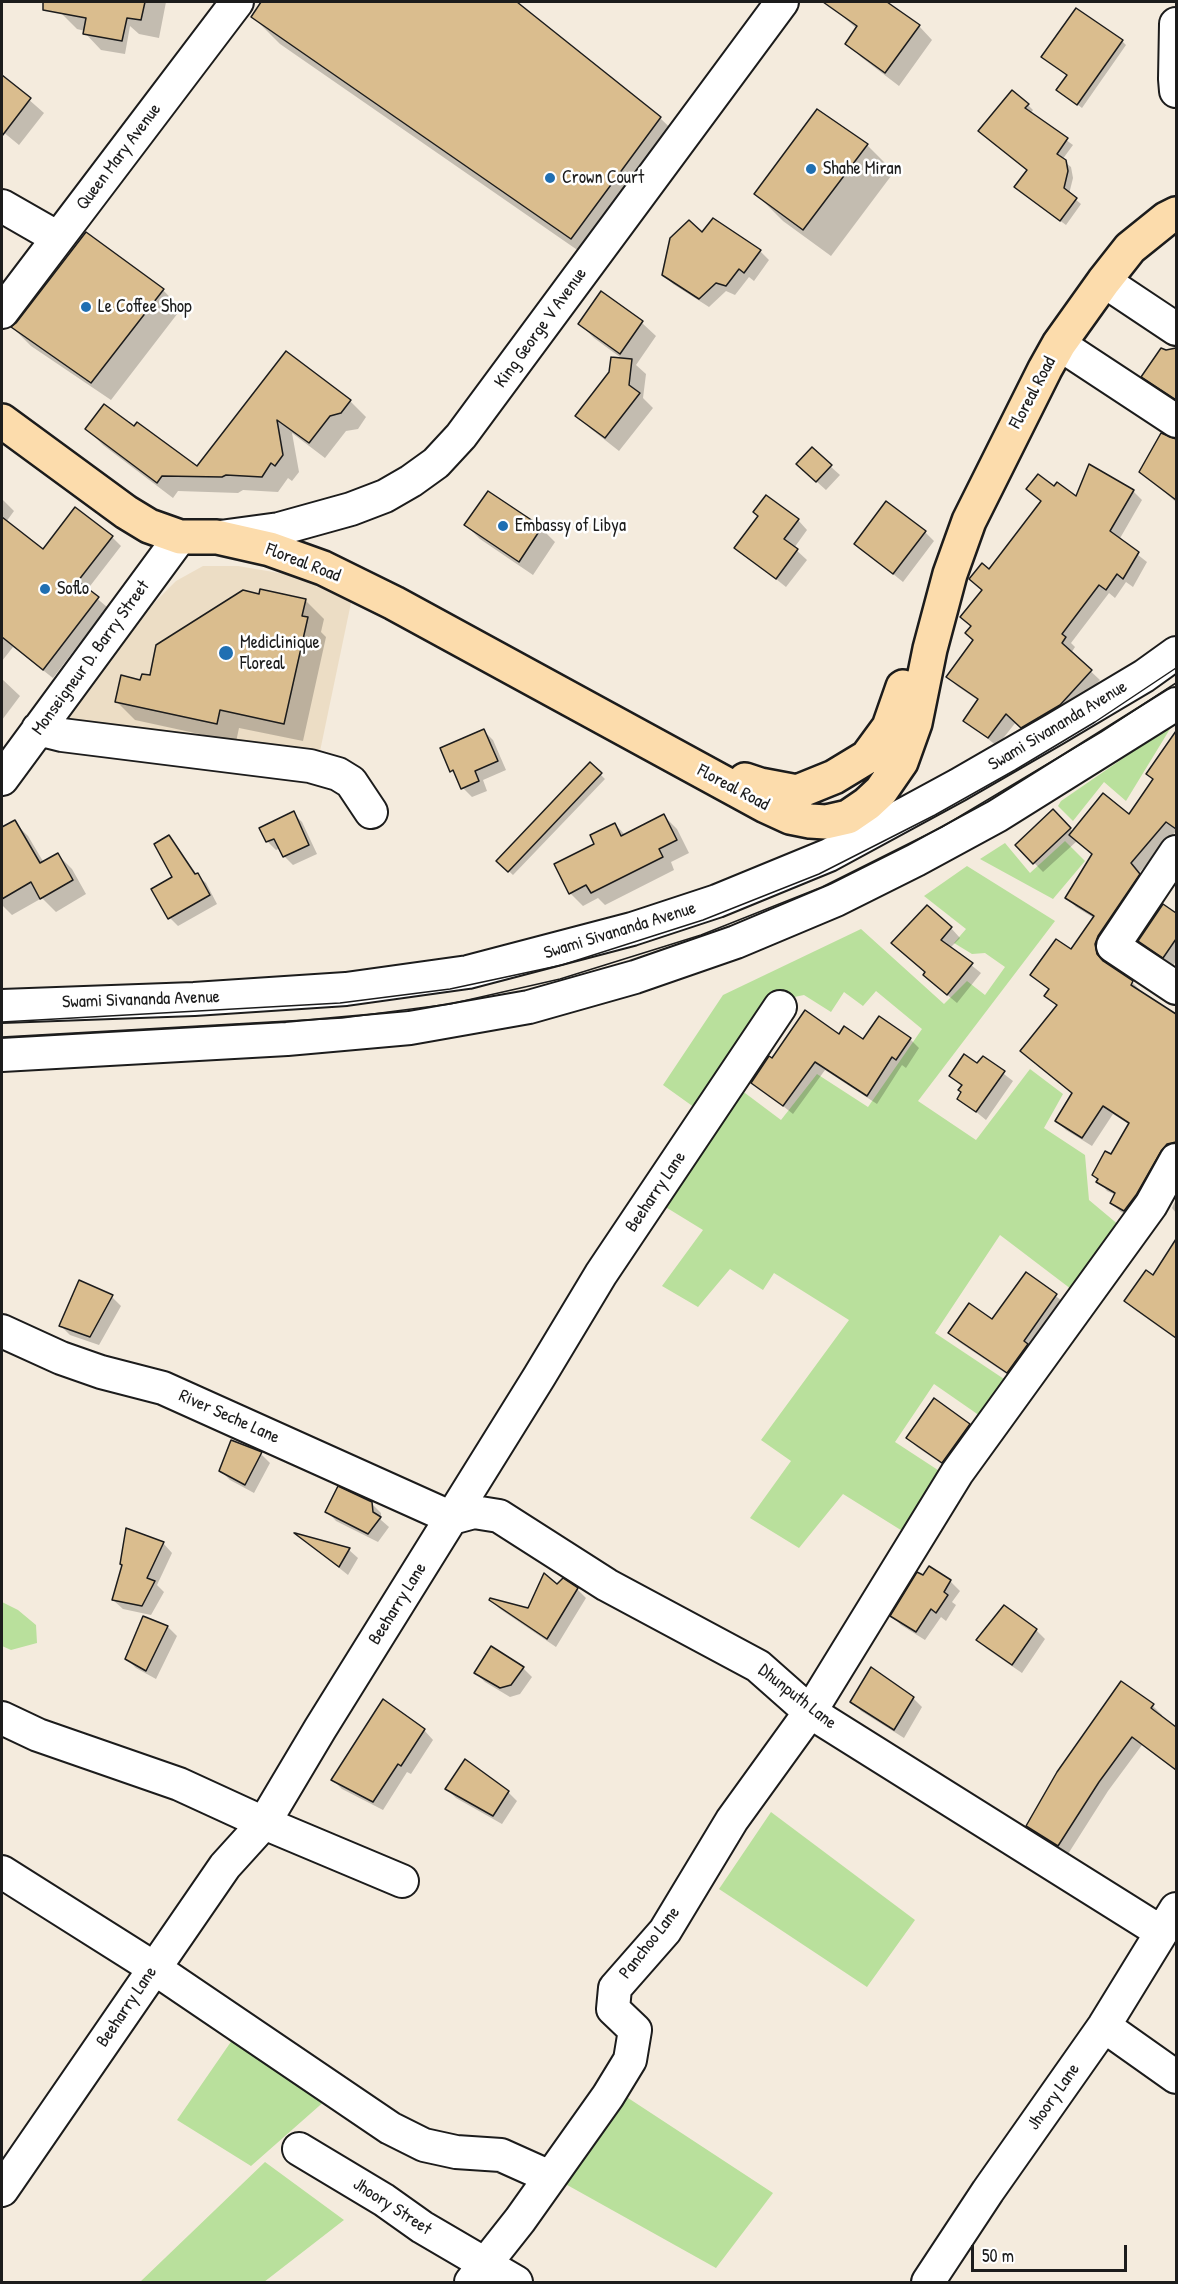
<!DOCTYPE html>
<html>
<head>
<meta charset="utf-8">
<style>
	body { margin:0 }
	#map { position:relative; width:1178px; height:2284px; overflow:hidden; background:#f4ebdd; font-family:"Patrick Hand",sans-serif }
	canvas { display:block }
	.frame { position:absolute; inset:0; border:3px solid #1c1c1c; pointer-events:none }
	.scale { position:absolute; left:971px; top:2245px; width:156px; height:27px; box-sizing:border-box; border:3px solid #1c1c1c; border-top:0; padding-left:8px; font-size:18px; line-height:21px; white-space:nowrap; color:#1c1c1c; -webkit-text-stroke:4px #fff; paint-order:stroke }
</style>
</head>
<body>
<div id="map">
<canvas width="1178" height="2284"></canvas>
<div class="frame"></div>
<div class="scale">50 m</div>
</div>
<script>
const context = document.querySelector('canvas').getContext('2d');
context.lineJoin = 'round';
function fillPath(path, color) { context.fillStyle = color; context.fill(path, 'evenodd'); }
const poly = rows => new Path2D(rows.map(r => 'M' + r).join(''));
function strokePath(path, color, width, dash) { context.strokeStyle = color; context.lineWidth = width; context.lineCap = dash ? 'butt' : 'round'; context.setLineDash(dash || []); context.stroke(path); }
function write(font, color, halo, rows, align = 'center') {
  context.font = font + ' "Patrick Hand",sans-serif'; context.lineWidth = 5; context.setLineDash([]); context.textBaseline = 'middle'; context.strokeStyle = halo; context.fillStyle = color; for (const [text, x, y, turn = 0] of rows) {
    context.save(); context.translate(x, y); context.rotate((+turn || 0) * Math.PI / 180); context.textAlign = isNaN(turn) ? turn : align; if (halo) context.strokeText(text, 0, 0); context.fillText(text, 0, 0); context.restore();
  }
}
const built = poly([
	[203,566,238,566,297,576,352,598,319,756,66,721,63,713,67,705,156,601,176,581]
]);
const green = poly([
	[1173,724,1126,801,1104,782,1073,821,1058,806,1061,801],
	[1065,841,1085,861,1053,899,980,859,1005,843,1030,873],
	[967,866,1055,921,918,1101,976,1140,1030,1069,1063,1094,1044,1128,1085,1155,1089,1200,1120,1226,1071,1289,1000,1235,935,1333,1010,1383,983,1418,934,1384,895,1442,944,1474,904,1532,843,1494,799,1548,750,1518,791,1461,761,1440,849,1320,774,1273,763,1290,730,1269,698,1307,662,1286,703,1230,659,1203,737,1087,781,1120,817,1074,868,1107,922,1029,876,991,863,1006,844,992,831,1012,804,995,775,1001,698,1110,663,1085,723,995,861,929,944,1004,967,981,985,995,1005,967,985,953,972,954,954,943,966,929,924,896],
	[2,1602,18,1610,36,1625,37,1643,11,1650,2,1646],
	[771,1812,915,1920,867,1987,719,1889],
	[237,2033,327,2099,251,2166,177,2120],
	[622,2094,773,2193,716,2268,560,2181],
	[265,2162,344,2220,264,2282,140,2282]
]);
const shadow = poly([
	[63,2,166,2,159,38,139,34,130,26,125,54,101,50,85,33,85,31,77,29,61,13],
	[263,2,514,2,660,118,688,145,599,265,280,44,253,17],
	[834,2,885,2,919,26,932,40,899,86,861,57,847,43,857,29,831,6],
	[1122,41,1126,45,1082,108,1063,94,1068,76,1043,57],
	[2,76,44,113,19,145,2,131],
	[1028,105,1033,110,1030,114,1073,145,1062,160,1071,167,1073,178,1069,194,1081,204,1066,225,1021,192,1028,171,985,136],
	[867,145,894,172,831,256,783,221,756,194],
	[703,234,760,251,769,260,754,281,749,277,735,295,726,291,709,307,673,284,663,274],
	[163,290,181,309,111,400,31,346,13,328],
	[602,294,642,323,656,336,636,365,646,374,643,398,653,408,619,451,591,429,577,415,624,360,594,338,580,324],
	[1175,350,1176,351,1176,401,1152,386,1143,376,1166,352],
	[287,353,350,401,366,417,358,429,346,431,325,458,292,433,299,472,292,481,288,478,278,492,243,490,238,493,178,491,173,498,103,445,87,429,134,429,197,468],
	[1174,440,1176,440,1176,502,1141,472],
	[830,466,840,475,826,490,807,473],
	[1054,488,1076,498,1133,491,1142,500,1119,540,1147,562,1133,587,1126,582,1115,598,1109,593,1071,643,1075,647,1071,653,1100,680,1069,714,1032,736,1016,722,997,746,965,721,979,701,957,686,948,677,974,640,972,627,983,591,971,579,989,571],
	[488,493,541,528,555,542,533,575,480,539,466,525],
	[2,499,14,511,6,522,43,551,112,537,121,546,87,590,107,607,53,678,13,647,2,661],
	[798,520,807,530,794,548,807,560,786,587,736,547],
	[925,532,934,541,903,582,856,544],
	[260,596,305,600,324,619,321,632,326,637,303,741,239,728,236,742,135,720,116,701],
	[2,679,20,696,2,720],
	[484,731,493,740,506,770,483,780,487,791,472,797,463,788,458,777,452,771],
	[1176,734,1176,831,1139,873,1148,884,1104,954,1105,964,1132,982,1141,991,1140,993,1176,1018,1176,1153,1134,1219,1121,1212,1111,1203,1116,1195,1107,1191,1094,1175,1111,1156,1130,1125,1113,1114,1092,1146,1066,1130,1057,1121,1073,1094,1022,1051,1058,1007,1046,996,1050,990,1032,975,1071,951,1094,918,1076,907,1067,898,1094,855,1077,841,1043,872,1017,845,1053,811,1073,832,1129,817,1154,780,1148,774],
	[590,764,605,779,513,875,498,861],
	[293,813,302,822,317,854,293,865,284,856,280,848,276,850,267,841],
	[664,816,677,829,689,853,671,862,674,870,605,905,598,898,583,906,570,893,596,845,615,824,625,835],
	[14,822,28,836,44,863,58,855,72,869,86,894,56,912,42,898,12,915,2,905,2,867,6,865,2,857,2,829],
	[169,837,177,846,197,875,206,883,217,904,178,926,170,918,175,878],
	[1163,906,1176,915,1176,961,1173,966,1149,950,1140,941],
	[951,928,960,938,950,948,981,973,957,1003,934,984,925,975,926,973,902,952],
	[879,1018,910,1039,919,1048,906,1068,902,1065,877,1104,825,1070,793,1114,753,1082,839,1036,863,1041],
	[983,1058,1013,1081,986,1120,959,1098,963,1093,962,1087,951,1076,978,1065],
	[1176,1199,1176,1213,1172,1208],
	[1176,1242,1176,1339,1135,1310,1126,1301,1153,1277],
	[1027,1274,1066,1304,1017,1381,959,1342,950,1333,993,1321],
	[112,1297,121,1306,99,1345,70,1335,61,1326],
	[935,1400,969,1425,978,1434,952,1471,917,1447,908,1438],
	[261,1454,270,1463,254,1493,230,1480,221,1471],
	[371,1503,381,1513,381,1520,389,1527,378,1542,336,1521,327,1511],
	[127,1530,163,1543,172,1553,157,1585,164,1592,151,1615,123,1609,113,1600,124,1565],
	[298,1535,349,1550,358,1558,348,1575],
	[930,1568,951,1582,960,1591,952,1602,956,1605,946,1621,941,1617,925,1640,901,1625,892,1616],
	[577,1589,586,1598,556,1647,500,1609,491,1600,529,1610],
	[144,1618,168,1627,177,1636,156,1679,136,1668,127,1659],
	[1036,1630,1045,1639,1022,1673,987,1649,978,1640],
	[523,1668,532,1677,520,1694,510,1697,485,1682,476,1673],
	[1122,1683,1153,1706,1162,1715,1161,1717,1176,1728,1176,1771,1142,1745,1108,1791,1068,1854,1037,1835,1028,1826],
	[913,1698,922,1707,904,1738,861,1711,852,1701],
	[384,1701,424,1730,433,1740,411,1774,407,1772,383,1810,342,1789,333,1780],
	[447,1789,508,1792,517,1801,502,1824,456,1798]
]);
const building = poly([
	[43,2,145,2,141,20,127,18,122,41,83,34,86,18,43,10,43,2],
	[261,2,517,2,661,117,571,239,251,17,261,2],
	[823,2,887,2,920,25,885,73,845,44,857,26,823,2],
	[1076,8,1123,40,1077,105,1056,90,1067,75,1041,57,1076,8],
	[2,75,31,98,2,136,2,75],
	[1012,90,1029,104,1025,108,1068,138,1057,154,1066,160,1068,171,1064,188,1077,198,1060,221,1014,187,1027,170,978,131,1012,90],
	[817,109,868,144,803,230,754,194,817,109],
	[713,218,761,250,744,273,739,269,726,286,716,283,699,299,662,275,670,238,689,220,702,232,713,218],
	[86,232,164,289,91,383,11,327,16,323,86,232],
	[601,291,643,321,620,354,578,324,601,291],
	[1161,348,1166,350,1176,348,1176,400,1141,377,1161,348],
	[286,351,351,400,341,413,330,416,309,443,277,420,283,455,275,466,271,463,262,477,226,475,222,477,162,476,157,483,85,429,104,404,134,426,137,422,197,466,286,351],
	[611,357,632,359,629,385,640,393,605,438,575,416,609,372,611,357],
	[1161,433,1176,439,1176,500,1139,472,1161,433],
	[812,447,832,465,816,482,796,464,812,447],
	[1089,464,1134,490,1110,531,1139,552,1123,579,1117,574,1106,590,1099,585,1062,634,1066,637,1062,643,1092,670,1060,705,1021,728,1006,714,988,738,963,721,978,699,946,677,973,640,965,633,971,626,960,617,982,590,969,579,982,563,989,569,1041,501,1026,489,1038,474,1054,486,1057,482,1076,496,1089,464],
	[488,491,542,527,519,562,464,525,488,491],
	[766,495,799,519,784,539,798,549,776,579,734,548,758,516,753,512,766,495],
	[886,501,926,531,893,574,854,544,886,501],
	[75,507,113,536,78,581,99,597,43,670,2,637,2,517,43,549,75,507],
	[260,589,306,599,302,616,308,617,284,724,220,710,217,724,115,702,121,675,140,680,142,674,150,675,156,645,243,590,259,594,260,589],
	[484,729,498,761,475,771,479,781,461,789,453,770,450,772,440,748,484,729],
	[1176,731,1176,829,1166,822,1131,863,1140,874,1098,936,1095,944,1097,954,1103,961,1133,981,1131,985,1176,1014,1176,1142,1167,1144,1161,1151,1136,1195,1124,1211,1110,1203,1115,1193,1096,1182,1098,1179,1092,1175,1105,1151,1111,1154,1129,1123,1103,1106,1082,1138,1055,1121,1072,1093,1020,1051,1057,1005,1044,996,1049,989,1030,975,1056,939,1071,949,1094,916,1065,898,1092,854,1069,835,1103,793,1129,814,1153,779,1146,774,1176,731],
	[590,762,602,773,508,872,496,861,590,762],
	[1053,809,1071,828,1033,864,1015,845,1053,809],
	[294,811,309,845,283,857,274,839,266,842,259,828,294,811],
	[664,814,677,840,659,849,663,857,591,893,586,885,569,894,554,864,594,844,590,835,615,823,621,836,664,814],
	[15,820,40,863,58,853,73,880,40,899,31,882,2,899,2,827,15,820],
	[169,835,195,874,198,873,210,895,168,919,151,889,172,877,154,844,169,835],
	[1163,904,1176,913,1176,939,1163,958,1138,941,1163,904],
	[927,905,952,927,941,940,973,963,947,995,923,975,925,972,891,943,927,905],
	[805,1010,839,1034,844,1026,863,1039,879,1016,911,1038,896,1060,892,1057,867,1096,815,1062,783,1106,751,1083,769,1056,772,1058,805,1010],
	[964,1054,977,1063,983,1056,1005,1071,976,1112,957,1099,961,1092,958,1090,962,1085,949,1076,964,1054],
	[1176,1239,1176,1338,1124,1301,1146,1270,1153,1275,1176,1239],
	[1026,1272,1057,1294,1024,1341,1028,1344,1007,1373,948,1333,969,1303,992,1319,1026,1272],
	[79,1280,113,1295,90,1337,59,1326,79,1280],
	[934,1398,970,1424,942,1463,906,1438,934,1398],
	[231,1440,262,1452,245,1485,219,1471,231,1440],
	[338,1486,372,1502,373,1512,381,1517,368,1534,325,1512,338,1486],
	[126,1528,164,1542,147,1578,155,1581,142,1606,112,1600,122,1565,120,1564,126,1528],
	[294,1533,295,1533,350,1548,339,1567,294,1533],
	[929,1566,951,1580,944,1592,948,1595,936,1613,931,1609,916,1632,890,1616,917,1572,923,1575,929,1566],
	[544,1573,557,1584,563,1578,578,1588,547,1639,489,1600,490,1598,528,1608,544,1573],
	[1004,1605,1037,1629,1012,1665,976,1640,1004,1605],
	[143,1616,168,1626,146,1671,125,1659,143,1616],
	[491,1646,524,1667,511,1685,500,1688,474,1673,491,1646],
	[871,1667,914,1697,894,1730,850,1702,871,1667],
	[1121,1681,1154,1704,1151,1708,1176,1727,1176,1770,1132,1737,1099,1782,1058,1846,1026,1826,1057,1772,1121,1681],
	[383,1699,425,1729,401,1766,398,1764,373,1802,331,1780,383,1699],
	[465,1759,509,1791,493,1816,445,1789,465,1759]
]);
const minor = poly([
	[1176,24,1175,79,1176,91],
	[2,206,58,238],
	[1104,281,1176,329],
	[2,312,237,2],
	[1059,344,1176,421],
	[220,537,279,529,351,509,385,496,411,481,436,463,461,436,782,2],
	[38,729,62,735,310,766,338,774,351,782,371,812],
	[2,779,180,537],
	[1176,852,1113,946,1176,988],
	[2,1006,194,999,346,989,468,972,632,929,717,901,829,855,958,785,1055,729,1144,676,1176,653],
	[2,1055,287,1039,410,1028,529,1007,635,977,736,942,836,900,916,860,997,816,1176,704],
	[2,1331,61,1358,101,1372,163,1388,452,1518,474,1512,499,1516,607,1585,758,1666,810,1712,1161,1932],
	[2,1718,38,1735,179,1784,264,1823,402,1881],
	[2,1872,154,1968,390,2128,424,2145,456,2152,501,2155,550,2177],
	[1104,2026,1176,2077],
	[299,2149,384,2200,422,2227,516,2282],
	[2,2190,225,1866,264,1823,320,1729,539,1377,601,1274,780,1007],
	[471,2282,520,2220,608,2096,630,2060,635,2030,613,2009,615,1988,665,1931,732,1820,810,1712,957,1473,1151,1205,1176,1160],
	[928,2282,988,2191,1104,2026,1176,1909]
]);
const major = poly([
	[2,421,126,512,149,526,180,537,217,537,270,549,323,568,394,603,766,806,790,817,810,821,826,822,848,817,867,804,881,791,901,762,915,723,930,649,950,574,969,521,1045,369,1059,344,1104,281,1130,248,1166,219,1176,214],
	[745,780,760,785,797,792,834,777,867,757,889,727,903,687]
]);
const tram = poly([
	[2,1022,340,1003,450,989,562,965,703,920,819,874,935,815,1015,770,1095,722,1176,668],
	[2,1037,342,1018,450,1004,560,979,701,935,822,887,942,827,1101,732,1176,683]
]);
const markers = [
	[811,169,6,"#1f6fb2"],
	[550,178,6,"#1f6fb2"],
	[86,307,6,"#1f6fb2"],
	[503,526,6,"#1f6fb2"],
	[45,589,6,"#1f6fb2"],
	[226,653,8,"#1f6fb2"]
];
const streetNames = [
	["Queen Mary Avenue",119,157,-53],
	["King George V Avenue",541,328,-54],
	["Floreal Road",1033,393,-62],
	["Floreal Road",303,563,21],
	["Monseigneur D. Barry Street",91,658,-54],
	["Swami Sivananda Avenue",1058,726,-31],
	["Floreal Road",733,788,28],
	["Swami Sivananda Avenue",620,931,-17],
	["Swami Sivananda Avenue",141,1000,-2],
	["Beeharry Lane",656,1192,-56],
	["River Seche Lane",229,1417,24],
	["Beeharry Lane",398,1604,-58],
	["Dhunputh Lane",797,1697,38],
	["Panchoo Lane",650,1943,-52],
	["Beeharry Lane",127,2007,-56],
	["Jhoory Lane",1054,2097,-55],
	["Jhoory Street",392,2207,33]
];
const poiNames = [
	["Shahe Miran",823,169],
	["Crown Court",562,178],
	["Le Coffee Shop",98,307],
	["Embassy of Libya",515,526],
	["Soflo",57,589],
	["Mediclinique",240,643],
	["Floreal",240,664]
];
fillPath(built, '#ecddc5');
fillPath(green, '#b9e09c');
fillPath(shadow, '#0003');
fillPath(building, '#dabd8e');
strokePath(building, '#1c1c1c', 1.5);
strokePath(minor, '#1c1c1c', 36);
strokePath(major, '#1c1c1c', 38);
strokePath(minor, '#fff', 32);
strokePath(major, '#fcdcac', 33);
strokePath(tram, '#1c1c1c', 1.5);
for (const [x, y, r, color] of markers) { const dot = new Path2D(); dot.arc(x, y, r, 0, 2 * Math.PI); context.fillStyle = color; context.fill(dot); strokePath(dot, '#fff', 2); }
write('18px', '#1c1c1c', '#fff', streetNames);
write('18px', '#1c1c1c', '#fff', poiNames, 'left');
</script>
</body>
</html>
